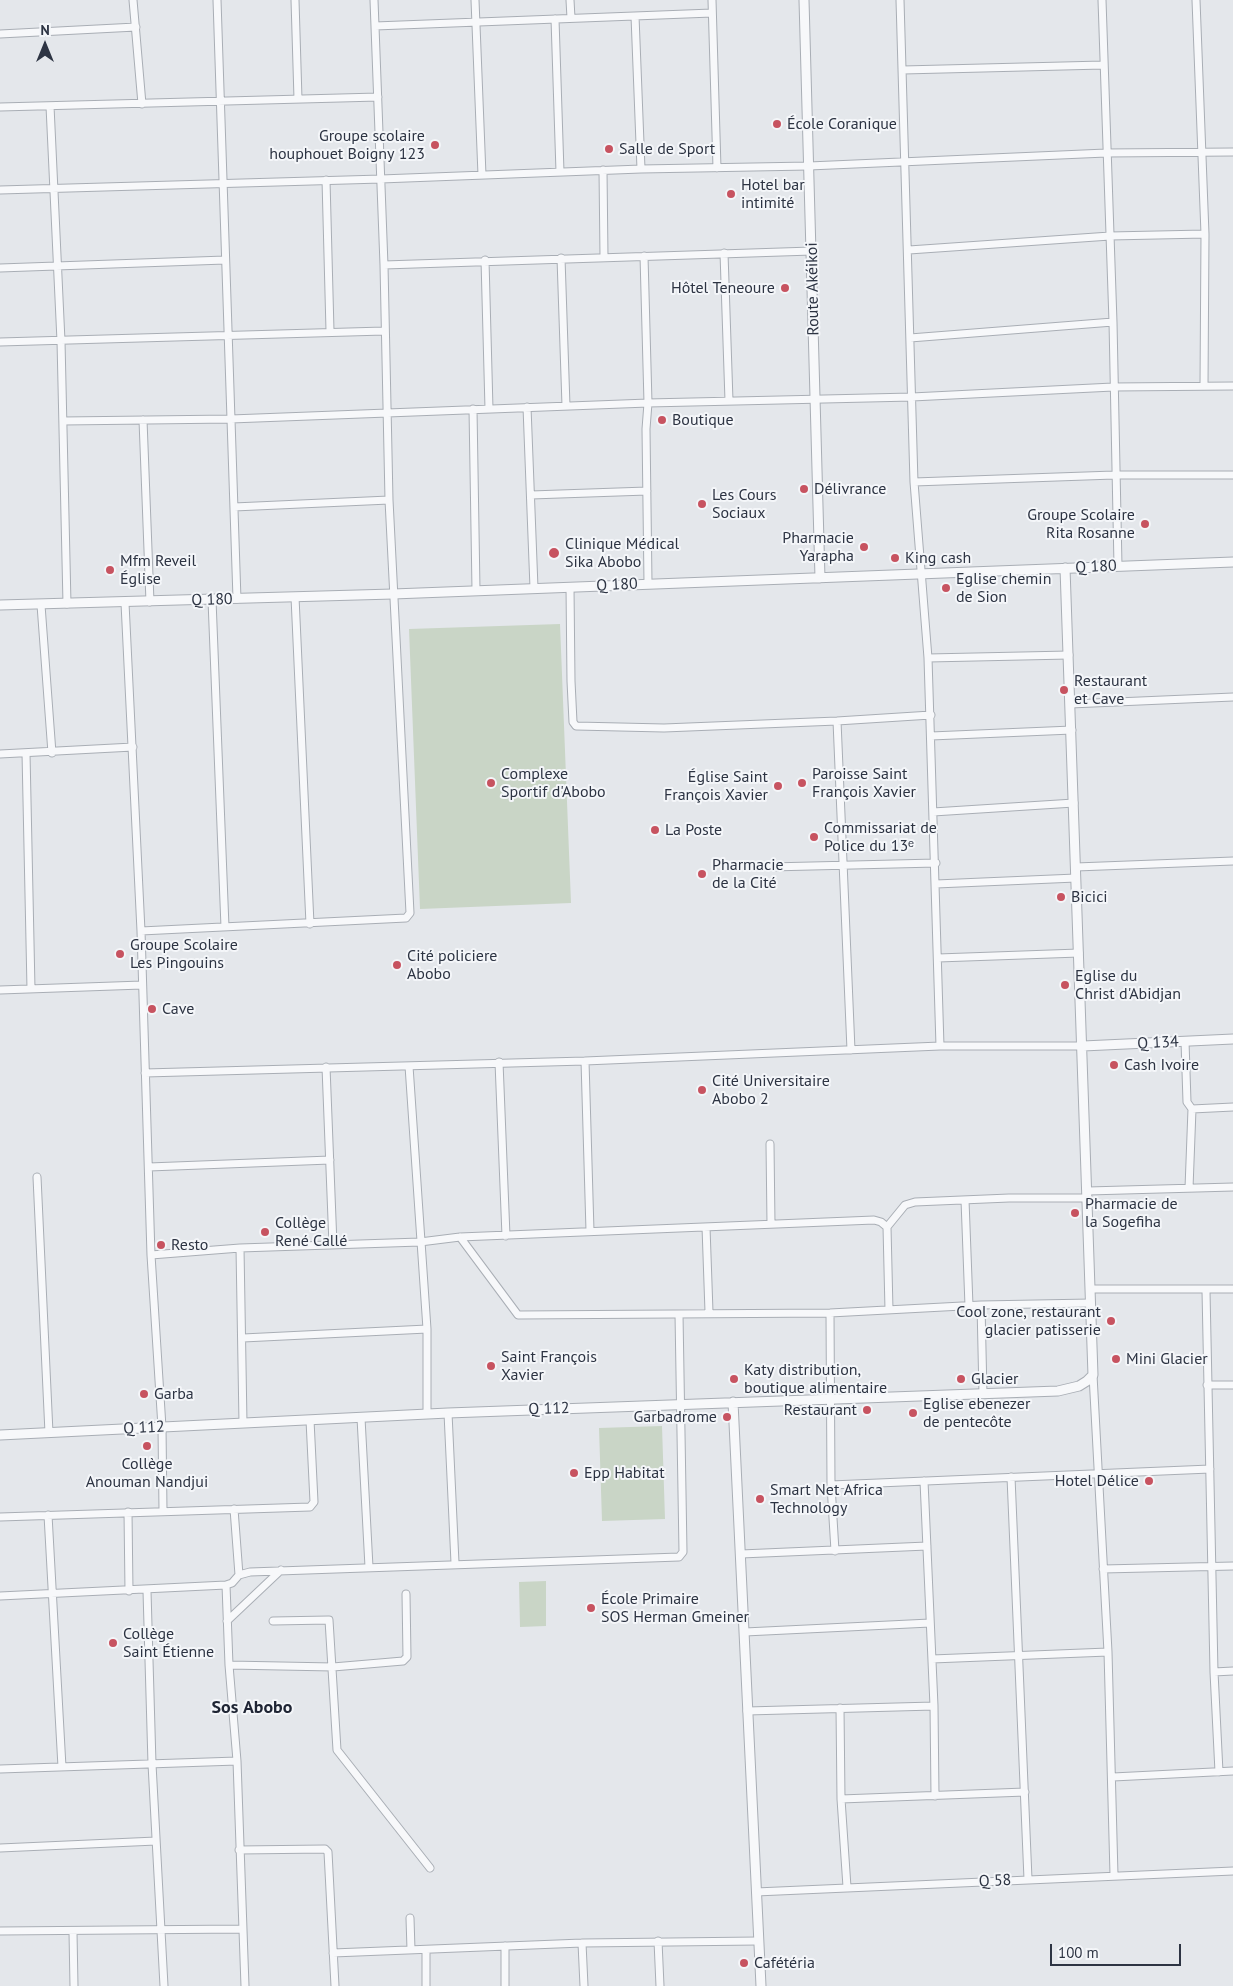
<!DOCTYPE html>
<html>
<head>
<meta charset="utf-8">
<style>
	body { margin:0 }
	#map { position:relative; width:1233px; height:1986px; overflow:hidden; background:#e4e7eb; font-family:"PT Sans",sans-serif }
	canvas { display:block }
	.north { position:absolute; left:20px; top:20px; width:50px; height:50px; -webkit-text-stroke:4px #f4f6f9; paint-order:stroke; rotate:0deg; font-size:14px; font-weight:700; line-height:20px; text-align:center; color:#2d3443 }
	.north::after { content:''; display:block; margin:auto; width:18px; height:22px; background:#2d3443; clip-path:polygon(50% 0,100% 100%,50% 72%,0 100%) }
	.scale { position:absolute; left:1050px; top:1944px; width:131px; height:22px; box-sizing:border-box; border:2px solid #2d3443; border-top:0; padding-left:6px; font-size:15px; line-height:18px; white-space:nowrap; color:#2d3443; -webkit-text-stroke:4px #f4f6f9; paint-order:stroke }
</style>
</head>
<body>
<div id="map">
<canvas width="1233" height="1986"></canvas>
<div class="north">N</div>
<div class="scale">100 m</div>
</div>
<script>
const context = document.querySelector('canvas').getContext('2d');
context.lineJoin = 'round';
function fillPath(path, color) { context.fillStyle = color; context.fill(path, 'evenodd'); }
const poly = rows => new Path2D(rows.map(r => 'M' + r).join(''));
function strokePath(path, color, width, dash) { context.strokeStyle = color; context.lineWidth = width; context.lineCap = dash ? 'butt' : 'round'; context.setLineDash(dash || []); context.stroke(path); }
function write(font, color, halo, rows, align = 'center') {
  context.font = font + ' "PT Sans",sans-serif'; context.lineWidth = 4; context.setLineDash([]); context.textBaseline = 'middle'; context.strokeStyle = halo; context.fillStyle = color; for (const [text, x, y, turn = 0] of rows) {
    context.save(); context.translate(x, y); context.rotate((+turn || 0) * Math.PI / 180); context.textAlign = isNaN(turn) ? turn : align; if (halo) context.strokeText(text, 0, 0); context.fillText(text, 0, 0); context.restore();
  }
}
const green = poly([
	[560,624,571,903,420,909,409,629],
	[662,1426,665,1519,602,1521,599,1428],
	[546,1581,546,1626,520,1627,519,1582]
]);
const minor = poly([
	[133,0,142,104],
	[217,0,237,599],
	[295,0,298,99],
	[475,0,482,175],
	[570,0,571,18],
	[712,0,717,168],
	[900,0,914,482,928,658,940,1046],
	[1102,0,1113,322,1118,566],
	[1196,0,1205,234,1204,386],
	[635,16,641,169],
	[555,19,560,172],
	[375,26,712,13],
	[0,34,136,27],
	[903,70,1103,65],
	[50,106,61,341,67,604],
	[0,107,378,97],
	[603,170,604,257],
	[326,180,330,331],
	[0,190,381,179,641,169,809,166,1106,153,1233,152],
	[909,250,1110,236,1205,234],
	[724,253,729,401],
	[644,256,648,403,646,429,648,583],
	[561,258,566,406],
	[485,260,489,409],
	[384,265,812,251],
	[0,268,225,260],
	[910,338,1113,322],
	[0,342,384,331],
	[527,407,534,588],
	[473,409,476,590],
	[143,420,150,602],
	[63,421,231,419,648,403,912,397,1113,387,1233,386],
	[914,482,1114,475,1233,475],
	[531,495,647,491],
	[234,507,389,500],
	[570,587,571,681,573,722,576,726,664,728,837,721,931,715],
	[295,597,310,924],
	[212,600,225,927],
	[125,603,141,931,151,1255,162,1427,163,1511],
	[41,605,52,753],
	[928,658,1069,655],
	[1070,704,1233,697],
	[837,721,851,1050],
	[931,736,1072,730],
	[26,753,31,989],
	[0,754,133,747],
	[933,812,1074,803],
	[770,867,936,863],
	[1076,867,1233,861],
	[936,884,1076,878],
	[141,931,406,918,410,913,389,500,384,265,374,0],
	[938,958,1079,953],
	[0,990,142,985],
	[1185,1041,1187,1102,1192,1109,1189,1188],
	[585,1061,590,1231],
	[499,1062,506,1236],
	[409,1066,427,1329,427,1414],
	[326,1067,333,1245],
	[145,1073,585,1061,940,1046,1083,1046],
	[1192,1109,1233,1107],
	[770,1144,771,1224],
	[149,1167,330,1160],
	[37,1177,49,1433],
	[1088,1191,1233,1187],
	[965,1200,969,1306],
	[706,1227,709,1312],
	[460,1237,518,1315,830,1313,981,1305,1091,1303],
	[240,1248,243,1423],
	[151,1255,240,1248,420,1242,460,1237,874,1220,881,1222,887,1227],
	[1091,1289,1233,1289],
	[1206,1291,1214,1672,1219,1772],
	[981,1305,983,1394],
	[889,1310,887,1227,905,1205,915,1202,1009,1198,1088,1198],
	[830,1313,831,1485,835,1551],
	[243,1338,427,1329],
	[1093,1375,1108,1652,1114,1875],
	[1207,1385,1233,1385],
	[448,1413,455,1563],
	[361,1418,369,1567],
	[1011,1477,1028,1879],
	[924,1481,934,1706,935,1796],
	[831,1485,1210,1469],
	[234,1509,239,1575],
	[128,1512,129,1591],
	[48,1515,62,1767],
	[0,1517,310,1507,314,1502,310,1420],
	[741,1554,927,1546],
	[1103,1569,1233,1566],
	[226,1585,229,1665,237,1761,245,1986],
	[147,1591,152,1764,164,1986],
	[0,1596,226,1585,232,1583,239,1575,250,1572,679,1557,683,1552,679,1314],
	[227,1621,281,1570],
	[273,1621,329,1620,337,1750,430,1868],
	[745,1632,930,1623],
	[932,1659,1108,1652],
	[229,1665,333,1667,403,1661,407,1657,406,1594],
	[1214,1672,1233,1671],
	[840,1708,841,1799,847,1887],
	[747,1711,934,1706],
	[0,1769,237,1761],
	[1113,1777,1233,1771],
	[841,1799,1025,1792],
	[0,1848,156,1841],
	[239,1850,325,1849,328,1852,335,1986],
	[756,1892,1233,1871],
	[410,1918,411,1950],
	[0,1931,242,1929],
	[73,1932,74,1986],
	[658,1941,660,1986],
	[582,1943,584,1986],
	[505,1946,505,1986],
	[426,1950,426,1986],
	[333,1953,582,1943,758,1941]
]);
const tertiary = poly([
	[804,0,820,578],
	[0,605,393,594,1233,562],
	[1083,1046,1233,1039],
	[733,1402,761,1986],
	[0,1435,448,1413,1058,1391,1079,1386,1087,1381,1093,1375,1065,568]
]);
const markers = [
	[777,124,5,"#c75360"],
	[435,145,5,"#c75360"],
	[609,149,5,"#c75360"],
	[731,194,5,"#c75360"],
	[785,288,5,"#c75360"],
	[662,420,5,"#c75360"],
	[804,489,5,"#c75360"],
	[702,504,5,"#c75360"],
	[1145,524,5,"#c75360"],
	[864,547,5,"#c75360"],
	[554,553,6,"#c75360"],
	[895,558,5,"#c75360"],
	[110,570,5,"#c75360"],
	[946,588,5,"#c75360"],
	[1064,690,5,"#c75360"],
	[491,783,5,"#c75360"],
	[802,783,5,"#c75360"],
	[778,786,5,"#c75360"],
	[655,830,5,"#c75360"],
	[814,837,5,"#c75360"],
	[702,874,5,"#c75360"],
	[1061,897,5,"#c75360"],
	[120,954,5,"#c75360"],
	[397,965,5,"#c75360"],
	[1065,985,5,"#c75360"],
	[152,1009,5,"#c75360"],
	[1114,1065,5,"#c75360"],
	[702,1090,5,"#c75360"],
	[1075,1213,5,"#c75360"],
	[265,1232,5,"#c75360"],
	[161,1245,5,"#c75360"],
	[1111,1321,5,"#c75360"],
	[1116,1359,5,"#c75360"],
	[491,1366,5,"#c75360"],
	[734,1379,5,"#c75360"],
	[961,1379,5,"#c75360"],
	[144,1394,5,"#c75360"],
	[867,1410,5,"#c75360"],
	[913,1413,5,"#c75360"],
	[727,1417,5,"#c75360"],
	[147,1446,5,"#c75360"],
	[574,1473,5,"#c75360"],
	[1149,1481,5,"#c75360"],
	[760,1499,5,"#c75360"],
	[591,1608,5,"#c75360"],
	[113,1643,5,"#c75360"],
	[744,1963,5,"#c75360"]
];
const poiNames = [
	["École Coranique",787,124],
	["Groupe scolaire",425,136,"right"],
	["houphouet Boigny 123",425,154,"right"],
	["Salle de Sport",619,149],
	["Hotel bar",741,185],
	["intimité",741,203],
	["Hôtel Teneoure",775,288,"right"],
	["Boutique",672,420],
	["Délivrance",814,489],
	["Les Cours",712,495],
	["Sociaux",712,513],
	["Groupe Scolaire",1135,515,"right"],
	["Rita Rosanne",1135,533,"right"],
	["Pharmacie",854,538,"right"],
	["Yarapha",854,556,"right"],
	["Clinique Médical",565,544],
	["Sika Abobo",565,562],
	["King cash",905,558],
	["Mfm Reveil",120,561],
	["Église",120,579],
	["Eglise chemin",956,579],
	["de Sion",956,597],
	["Restaurant",1074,681],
	["et Cave",1074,699],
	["Complexe",501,774],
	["Sportif d'Abobo",501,792],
	["Paroisse Saint",812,774],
	["François Xavier",812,792],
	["Église Saint",768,777,"right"],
	["François Xavier",768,795,"right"],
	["Commissariat de",824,828],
	["Police du 13ᵉ",824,846],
	["La Poste",665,830],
	["Pharmacie",712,865],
	["de la Cité",712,883],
	["Bicici",1071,897],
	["Groupe Scolaire",130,945],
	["Les Pingouins",130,963],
	["Cité policiere",407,956],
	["Abobo",407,974],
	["Eglise du",1075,976],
	["Christ d'Abidjan",1075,994],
	["Cave",162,1009],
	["Cash Ivoire",1124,1065],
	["Cité Universitaire",712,1081],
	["Abobo 2",712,1099],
	["Pharmacie de",1085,1204],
	["la Sogefiha",1085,1222],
	["Collège",275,1223],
	["René Callé",275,1241],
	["Resto",171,1245],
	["Cool zone, restaurant",1101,1312,"right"],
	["glacier patisserie",1101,1330,"right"],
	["Saint François",501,1357],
	["Xavier",501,1375],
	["Mini Glacier",1126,1359],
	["Katy distribution,",744,1370],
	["boutique alimentaire",744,1388],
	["Glacier",971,1379],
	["Garba",154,1394],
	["Eglise ebenezer",923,1404],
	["de pentecôte",923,1422],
	["Restaurant",857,1410,"right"],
	["Garbadrome",717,1417,"right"],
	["Collège",147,1464,"center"],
	["Anouman Nandjui",147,1482,"center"],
	["Epp Habitat",584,1473],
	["Hotel Délice",1139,1481,"right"],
	["Smart Net Africa",770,1490],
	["Technology",770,1508],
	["École Primaire",601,1599],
	["SOS Herman Gmeiner",601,1617],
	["Collège",123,1634],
	["Saint Étienne",123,1652],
	["Cafétéria",754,1963]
];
const streetNames = [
	["Route Akéikoi",813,289,-91],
	["Q 180",1096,567,-3],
	["Q 180",617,585,-3],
	["Q 180",212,600,-2],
	["Q 134",1158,1043,-3],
	["Q 112",549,1409,-2],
	["Q 112",144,1428,-3],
	["Q 58",995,1881,-3]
];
const neighbourhoodNames = [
	["Sos Abobo",252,1708]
];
fillPath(green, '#c9d5c6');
strokePath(minor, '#a9aeb5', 9);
strokePath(tertiary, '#a9aeb5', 11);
strokePath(minor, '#f7f8fa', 7);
strokePath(tertiary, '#f7f8fa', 9);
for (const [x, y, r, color] of markers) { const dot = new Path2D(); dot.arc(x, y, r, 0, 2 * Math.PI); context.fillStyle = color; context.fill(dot); strokePath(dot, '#f4f6f9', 2); }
write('16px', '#2d3443', '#f4f6f9', poiNames, 'left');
write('16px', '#2d3443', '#f4f6f9', streetNames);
write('bold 18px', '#1f2534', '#f4f6f9', neighbourhoodNames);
</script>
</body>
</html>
